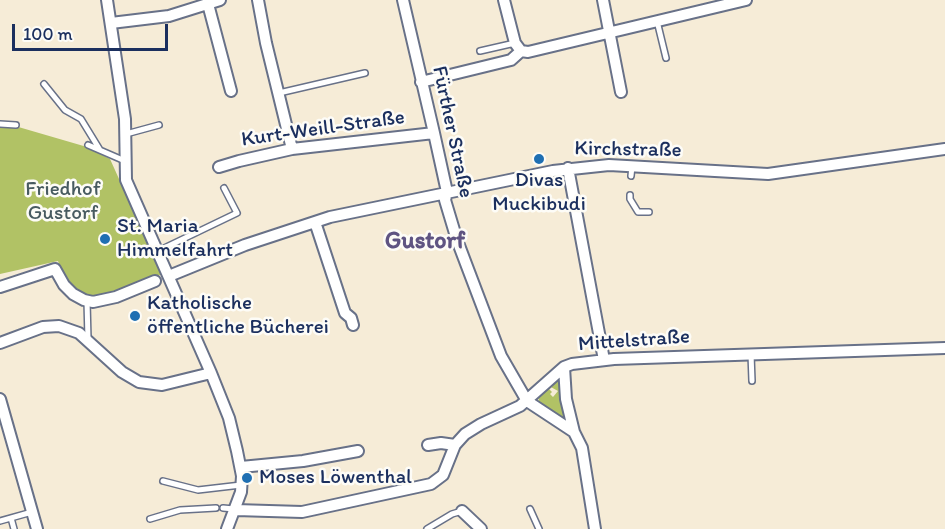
<!DOCTYPE html>
<html>
<head>
<meta charset="utf-8">
<style>
	body { margin:0 }
	#map { position:relative; width:945px; height:529px; overflow:hidden; background:#f6ecd7; font-family:Itim,sans-serif }
	canvas { display:block }
	.scale { position:absolute; left:12px; top:24px; width:156px; height:27px; box-sizing:border-box; border:3px solid #1b2f5e; border-top:0; padding-left:8px; font-size:18px; line-height:21px; white-space:nowrap; color:#1b2f5e; -webkit-text-stroke:4px #fdfcf7; paint-order:stroke }
</style>
</head>
<body>
<div id="map">
<canvas width="945" height="529"></canvas>
<div class="scale">100 m</div>
</div>
<script>
const context = document.querySelector('canvas').getContext('2d');
context.lineJoin = 'round';
function fillPath(path, color) { context.fillStyle = color; context.fill(path, 'evenodd'); }
const poly = rows => new Path2D(rows.map(r => 'M' + r).join(''));
function strokePath(path, color, width, dash) { context.strokeStyle = color; context.lineWidth = width; context.lineCap = dash ? 'butt' : 'round'; context.setLineDash(dash || []); context.stroke(path); }
function write(font, color, halo, rows, align = 'center') {
  context.font = font + ' Itim,sans-serif'; context.lineWidth = 5; context.setLineDash([]); context.textBaseline = 'middle'; context.strokeStyle = halo; context.fillStyle = color; for (const [text, x, y, turn = 0] of rows) {
    context.save(); context.translate(x, y); context.rotate((+turn || 0) * Math.PI / 180); context.textAlign = isNaN(turn) ? turn : align; if (halo) context.strokeText(text, 0, 0); context.fillText(text, 0, 0); context.restore();
  }
}
const green = poly([
	[15,126,87,147,110,159,162,274,125,291,95,298,83,297,73,289,61,270,58,261,0,274,0,127],
	[555,380,561,383,567,419,565,421,538,405,539,397,548,388,552,392,550,394,553,397,558,391,549,386]
]);
const service = poly([
	[657,21,666,58],
	[480,51,515,43],
	[44,84,65,110,81,119,100,150],
	[279,93,365,73],
	[0,124,16,125],
	[126,134,159,125],
	[88,145,125,161],
	[631,176,632,166],
	[630,195,630,199,638,212,649,212],
	[158,251,237,213,224,188],
	[87,301,88,339],
	[751,354,752,381],
	[163,481,198,490,241,485],
	[223,508,234,509],
	[530,509,539,529],
	[11,518,14,529],
	[150,519,180,510,216,508],
	[0,521,32,512],
	[427,529,452,514,462,511]
]);
const minor = poly([
	[107,0,125,119,126,180,211,373,229,418,237,451,242,476,241,492,227,529],
	[258,0,266,43,292,149],
	[403,0,434,133,447,192,445,200,457,240,501,356,527,401,574,432],
	[504,0,515,43,521,51,528,52,746,0],
	[603,0,621,92],
	[208,4,231,91],
	[111,23,169,16,220,0],
	[421,82,511,60,521,51],
	[219,167,239,161,292,149,434,133],
	[568,168,604,360],
	[315,222,345,313,351,318,353,325],
	[169,276,245,245,330,217,553,171,609,165,768,174,945,149],
	[0,287,55,269,64,285,73,294,84,300,93,302,116,297,155,281],
	[0,343,43,327,59,326,79,333,122,372,139,382,162,385,211,373],
	[564,367,566,399,574,432,582,448,595,529],
	[0,399,37,529],
	[428,445,441,443,455,445],
	[241,467,303,461,358,451],
	[236,510,302,512,431,484,443,475,455,445,465,434,481,424,520,406,564,367,572,364,614,359,945,348],
	[462,511,481,529]
]);
const markers = [
	[539,159,6,"#1f6fb2"],
	[105,239,6,"#1f6fb2"],
	[135,316,6,"#1f6fb2"],
	[247,478,6,"#1f6fb2"]
];
const streetNames = [
	["Kurt-Weill-Straße",323,129,-8],
	["Fürther Straße",452,132,78],
	["Kirchstraße",628,150,1],
	["Mittelstraße",634,341,-4]
];
const poiNames = [
	["Divas",539,181,"center"],
	["Muckibudi",539,205,"center"],
	["St. Maria",117,227],
	["Himmelfahrt",117,251],
	["Katholische",147,304],
	["öffentliche Bücherei",147,328],
	["Moses Löwenthal",259,478]
];
const parkNames = [
	["Friedhof",63,190],
	["Gustorf",63,214]
];
const quarterNames = [
	["Gustorf",425,242]
];
fillPath(green, '#b1c265');
strokePath(service, '#687188', 8);
strokePath(minor, '#687188', 14);
strokePath(service, '#fff', 5);
strokePath(minor, '#fff', 10);
for (const [x, y, r, color] of markers) { const dot = new Path2D(); dot.arc(x, y, r, 0, 2 * Math.PI); context.fillStyle = color; context.fill(dot); strokePath(dot, '#fdfcf7', 2); }
write('21px', '#1b2f5e', '#fdfcf7', streetNames);
write('21px', '#1b2f5e', '#fdfcf7', poiNames, 'left');
write('21px', '#485b60', '#fdfcf7', parkNames);
write('bold 24px', '#5f5482', '#fdfcf7', quarterNames);
</script>
</body>
</html>
